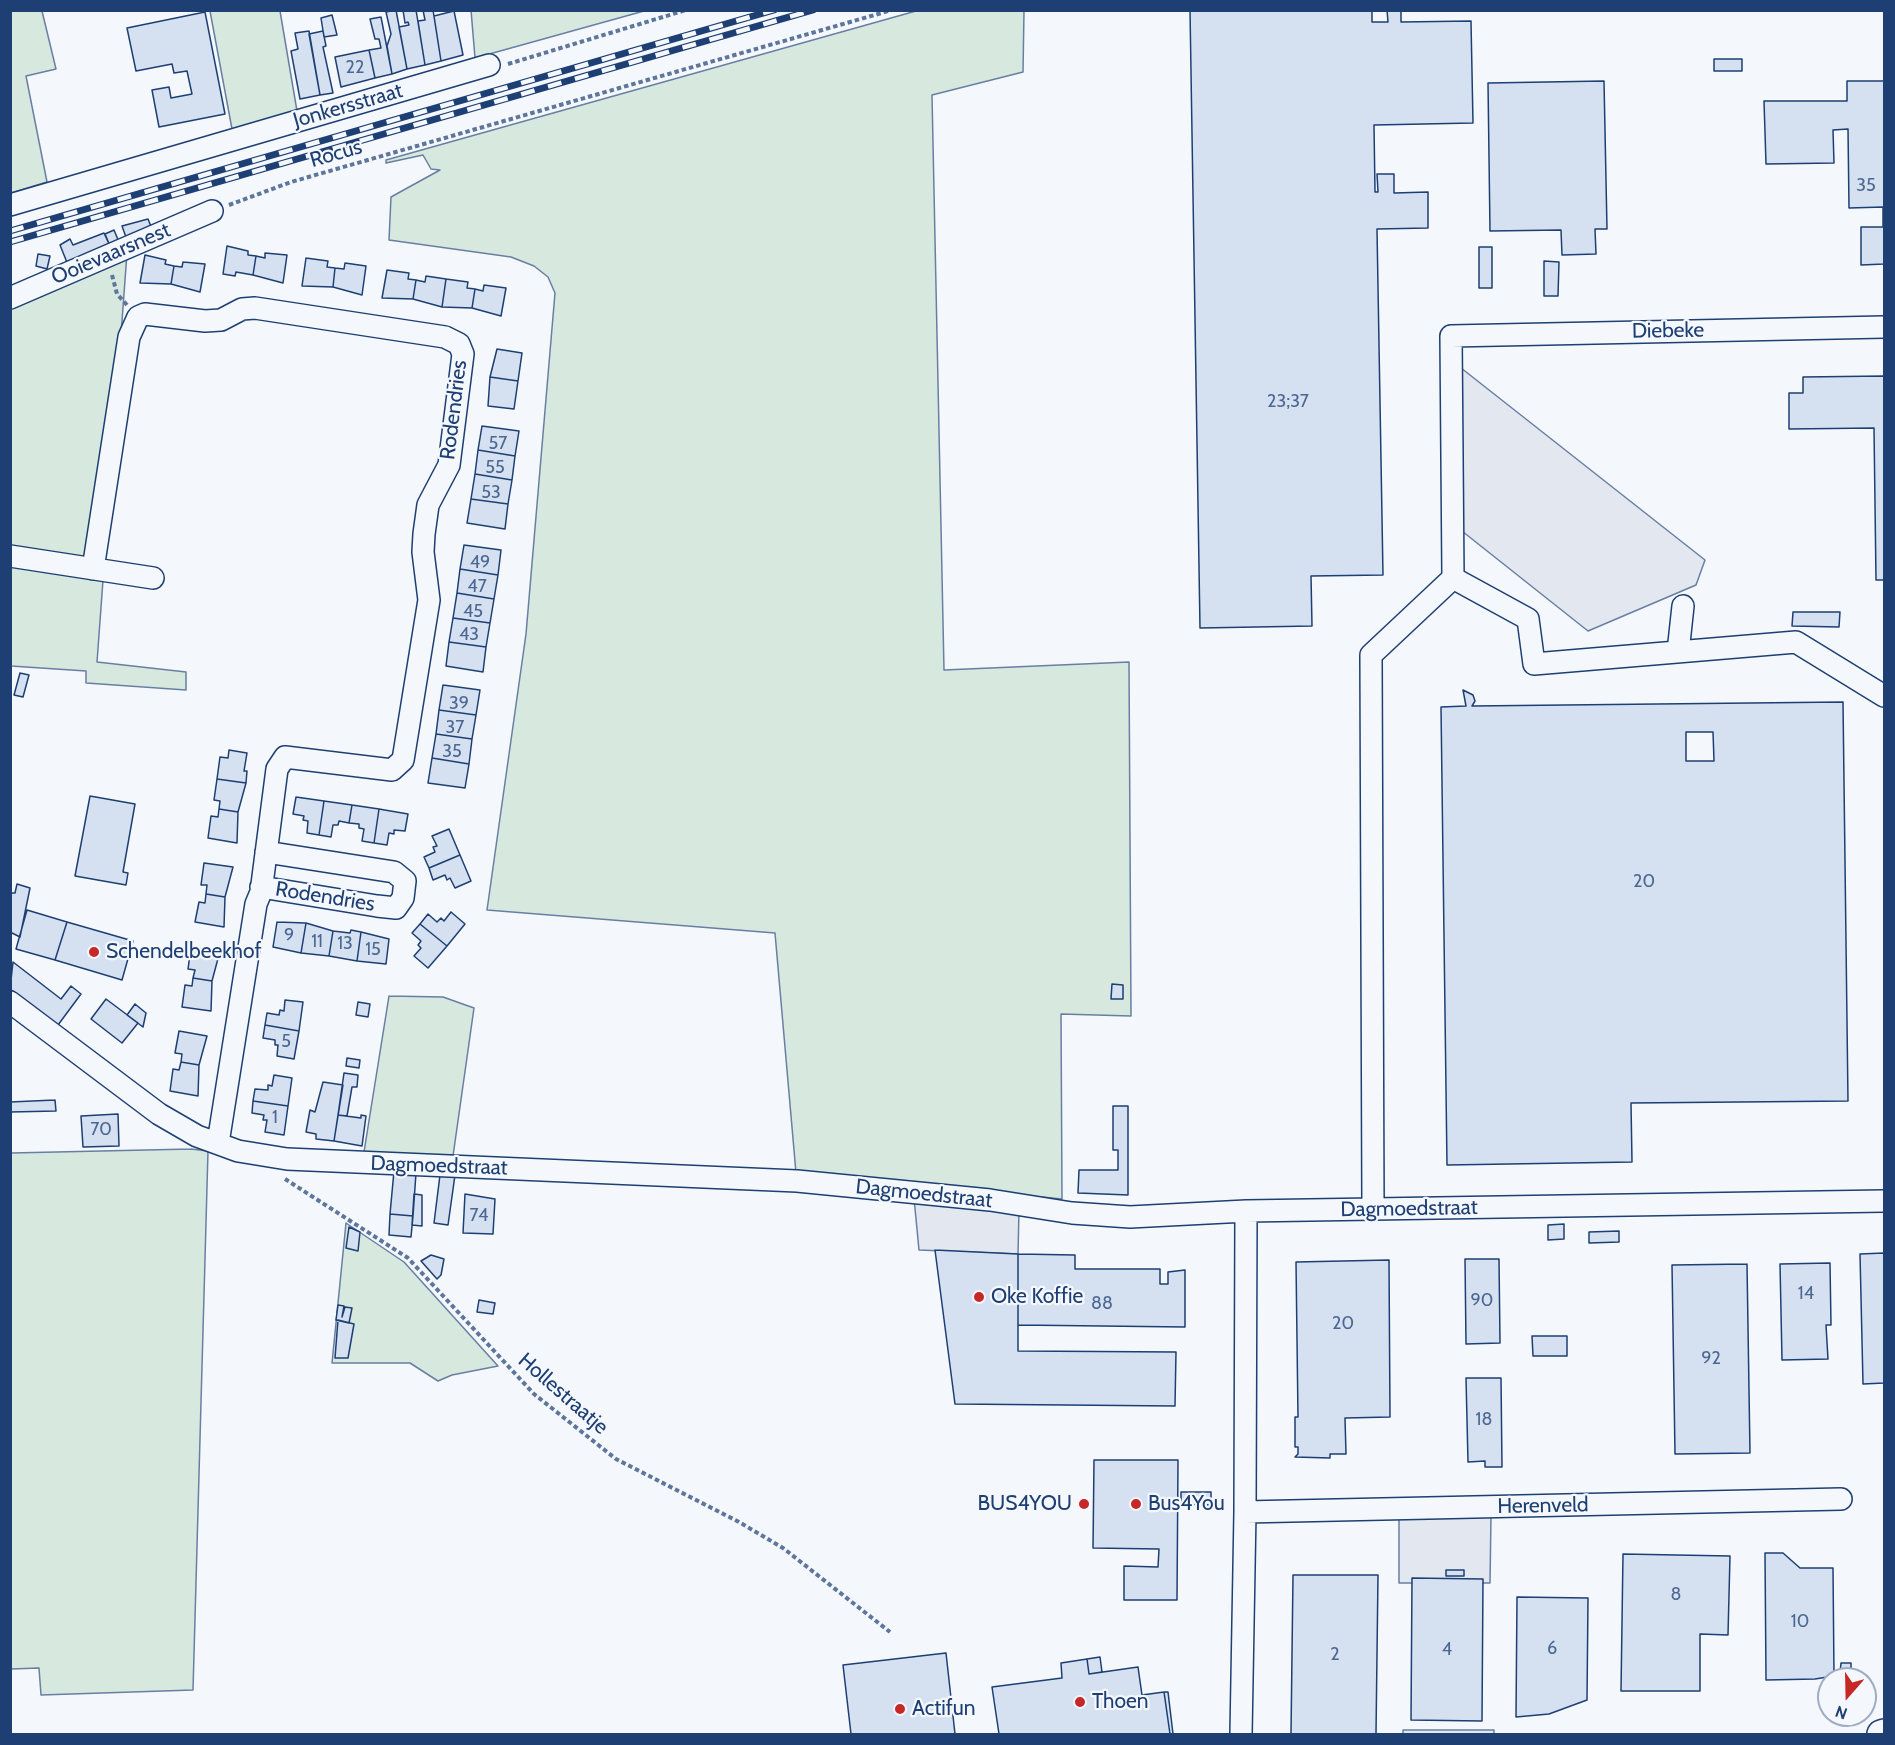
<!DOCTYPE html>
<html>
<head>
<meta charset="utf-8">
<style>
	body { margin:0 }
	#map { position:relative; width:1895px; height:1745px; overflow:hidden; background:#f4f7fb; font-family:Cabin,sans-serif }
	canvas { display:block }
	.frame { position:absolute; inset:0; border:12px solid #1d3f73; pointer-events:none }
	.north { position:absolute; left:1817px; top:1667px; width:60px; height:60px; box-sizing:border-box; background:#f4f7fb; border:2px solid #9eadc5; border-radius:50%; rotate:200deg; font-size:16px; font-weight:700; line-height:24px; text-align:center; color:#1d3f73 }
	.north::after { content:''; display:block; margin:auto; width:21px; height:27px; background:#c62828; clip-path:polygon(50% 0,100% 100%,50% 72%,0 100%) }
</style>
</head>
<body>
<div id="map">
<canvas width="1895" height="1745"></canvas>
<div class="frame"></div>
<div class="north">N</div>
</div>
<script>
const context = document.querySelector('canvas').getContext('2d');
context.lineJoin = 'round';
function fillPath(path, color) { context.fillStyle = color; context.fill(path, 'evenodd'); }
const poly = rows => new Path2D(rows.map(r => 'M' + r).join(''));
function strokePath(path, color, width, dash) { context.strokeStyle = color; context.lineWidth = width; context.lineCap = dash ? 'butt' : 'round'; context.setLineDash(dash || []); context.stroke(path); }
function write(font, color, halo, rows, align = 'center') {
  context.font = font + ' Cabin,sans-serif'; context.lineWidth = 4.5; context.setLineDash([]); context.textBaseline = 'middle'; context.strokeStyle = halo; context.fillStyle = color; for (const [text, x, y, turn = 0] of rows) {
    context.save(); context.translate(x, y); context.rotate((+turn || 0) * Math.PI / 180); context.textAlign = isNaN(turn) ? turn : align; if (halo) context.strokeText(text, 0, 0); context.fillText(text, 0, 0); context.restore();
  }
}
const green = poly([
	[11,10,42,11,56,69,26,76,47,182,11,193,11,10],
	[471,10,644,10,644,11,475,58,471,10],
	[210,11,280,11,297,111,232,129,210,11],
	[916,11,1024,11,1023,72,932,95,944,670,1129,662,1131,1016,1061,1014,1062,1199,796,1173,775,933,487,910,526,634,555,293,548,277,534,266,511,257,389,240,391,197,440,170,431,169,423,155,386,163,386,160,916,11],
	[127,253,97,662,186,672,186,690,86,683,86,671,11,666,10,303,127,253],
	[389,996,443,997,474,1008,453,1156,364,1152,389,996],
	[191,1149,208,1151,193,1690,41,1695,39,1668,11,1669,11,1153,191,1149],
	[346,1223,404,1262,498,1366,452,1375,438,1381,410,1363,332,1363,346,1223]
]);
const parking = poly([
	[1456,364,1705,560,1696,585,1588,631,1448,520,1456,364],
	[914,1198,1019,1210,1018,1254,919,1250,914,1198],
	[1491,1515,1490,1583,1399,1583,1399,1516,1491,1515],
	[1403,1730,1494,1730,1494,1734,1403,1734,1403,1730]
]);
const building = poly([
	[396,10,407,69,392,74,387,46,391,34,386,12,396,10],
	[403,10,416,10,425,65,407,69,399,27,409,25,408,22,405,23,403,10],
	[423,10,433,10,441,61,425,65,418,21,425,20,423,10],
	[1190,10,1372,10,1372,22,1388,22,1387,10,1401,10,1401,22,1471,21,1473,123,1374,125,1375,192,1378,192,1377,174,1394,174,1394,193,1428,192,1428,228,1377,229,1383,575,1311,576,1312,626,1200,628,1190,10],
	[454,11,463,55,441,61,434,16,454,11],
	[205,12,225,114,159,127,152,90,169,87,171,98,192,94,187,71,174,73,172,64,136,71,127,28,205,12],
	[332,15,337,35,324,37,321,18,332,15],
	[381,17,392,74,375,78,369,50,381,48,379,39,375,39,370,19,381,17],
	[309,31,320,95,300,99,291,51,298,49,295,33,309,31],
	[323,31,326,46,323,47,333,93,320,95,309,34,323,31],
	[369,50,375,78,341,87,335,57,369,50],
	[1714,59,1742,59,1742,71,1714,71,1714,59],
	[1604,81,1607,229,1595,229,1596,254,1562,255,1561,230,1490,231,1488,83,1604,81],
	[1847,81,1884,81,1884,264,1861,265,1861,227,1883,227,1883,207,1849,208,1848,129,1833,130,1834,163,1766,164,1764,101,1847,101,1847,81],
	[148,219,152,229,127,240,122,226,148,219],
	[114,230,119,242,110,246,105,234,114,230],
	[104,233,110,246,68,265,60,245,70,239,73,245,104,233],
	[227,246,248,251,248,255,256,256,253,275,236,272,235,276,223,274,227,246],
	[1479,247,1492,247,1492,288,1479,288,1479,247],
	[265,253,287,255,283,283,253,275,256,256,265,258,265,253],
	[38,254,50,256,47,269,36,266,38,254],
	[145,255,166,260,165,264,174,266,171,284,140,283,145,255],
	[306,258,328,261,327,267,335,268,333,287,302,286,306,258],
	[1544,261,1559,262,1558,296,1544,296,1544,261],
	[183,262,205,264,200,292,171,284,174,266,182,267,183,262],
	[345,263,366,266,362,295,333,287,335,268,344,269,345,263],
	[387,270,409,273,408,279,416,280,413,299,382,298,387,270],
	[426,276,446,279,442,307,413,299,416,280,425,282,426,276],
	[446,279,468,282,467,288,475,289,472,308,442,307,446,279],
	[484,285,506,288,501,316,472,308,475,289,483,291,484,285],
	[497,349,522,353,518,381,490,377,497,349],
	[1884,376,1884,580,1876,580,1874,428,1789,429,1789,393,1803,393,1803,377,1884,376],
	[490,377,518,381,514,409,488,406,490,377],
	[482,426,519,431,515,456,478,450,482,426],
	[478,450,515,456,512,480,475,474,478,450],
	[475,474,512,480,508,504,471,499,475,474],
	[471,499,508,504,505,529,467,523,471,499],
	[464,545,501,550,498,575,460,569,464,545],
	[460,569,498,575,494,599,457,593,460,569],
	[457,593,494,599,490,623,453,618,457,593],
	[1793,612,1840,612,1839,627,1792,626,1793,612],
	[453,618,490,623,486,647,449,642,453,618],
	[449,642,486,647,483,672,446,666,449,642],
	[20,673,29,675,23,697,14,695,20,673],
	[443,685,480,690,476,715,439,710,443,685],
	[1463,690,1473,695,1475,701,1472,706,1843,702,1848,1101,1631,1103,1632,1162,1447,1165,1441,707,1466,706,1463,690],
	[1686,732,1713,732,1714,761,1686,761,1686,732],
	[439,710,476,715,472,739,436,734,439,710],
	[436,734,472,739,469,764,432,758,436,734],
	[229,750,247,753,244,771,247,771,246,783,217,779,220,757,228,758,229,750],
	[432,758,469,764,465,788,428,783,432,758],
	[217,779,246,783,238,812,219,809,220,801,214,800,217,779],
	[90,796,135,804,123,872,128,873,126,885,75,876,90,796],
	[296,797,324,801,319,835,307,833,308,821,303,820,304,816,293,814,296,797],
	[324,801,352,805,349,823,339,821,338,825,333,825,331,837,319,835,324,801],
	[352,805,379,809,374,843,362,841,364,829,359,828,359,824,349,823,352,805],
	[219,809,238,812,237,843,208,838,211,816,218,817,219,809],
	[379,809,408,814,405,831,394,830,394,834,389,833,387,845,374,843,379,809],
	[449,829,460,855,429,868,424,857,435,852,433,847,437,846,432,836,449,829],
	[460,855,471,881,455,888,450,878,447,880,445,875,433,880,429,868,460,855],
	[204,863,233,867,225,897,206,894,207,885,201,885,204,863],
	[17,884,30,888,20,937,10,932,10,893,15,893,17,884],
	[206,894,225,897,224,927,195,922,199,902,205,903,206,894],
	[27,910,67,922,55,960,16,949,27,910],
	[451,912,465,924,447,946,420,924,428,914,437,922,441,918,444,921,451,912],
	[67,922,133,941,122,980,55,960,67,922],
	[277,922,306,923,301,953,273,947,277,922],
	[306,923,333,931,329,956,301,953,306,923],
	[420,924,447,946,428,968,414,956,421,948,418,945,421,941,412,933,420,924],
	[351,930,361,932,357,961,329,956,333,931,350,933,351,930],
	[361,932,389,939,386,964,357,961,361,932],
	[191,947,220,951,212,981,193,978,195,970,188,969,191,947],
	[13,962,61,999,71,986,81,994,58,1025,10,989,13,962],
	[193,978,212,981,211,1011,182,1007,185,985,192,986,193,978],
	[1112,984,1123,985,1123,999,1111,999,1112,984],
	[106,999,138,1023,122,1043,91,1019,106,999],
	[285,1000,303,1002,299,1031,265,1025,267,1013,279,1015,280,1010,284,1011,285,1000],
	[358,1002,370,1004,368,1017,356,1015,358,1002],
	[135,1004,146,1013,143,1027,127,1015,135,1004],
	[265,1025,299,1031,294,1059,277,1056,278,1045,275,1045,275,1040,263,1038,265,1025],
	[179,1031,207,1036,199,1065,181,1062,182,1054,175,1053,179,1031],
	[347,1058,360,1060,359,1068,346,1066,347,1058],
	[181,1062,199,1065,198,1096,170,1091,173,1069,179,1070,181,1062],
	[344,1073,358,1075,357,1087,352,1087,347,1116,338,1115,344,1073],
	[274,1075,292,1078,288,1106,253,1101,255,1089,268,1090,268,1085,272,1086,274,1075],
	[323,1082,343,1085,334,1141,316,1139,316,1134,306,1132,310,1110,315,1112,323,1082],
	[55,1100,56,1111,10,1112,10,1102,55,1100],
	[253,1101,288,1106,284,1135,265,1132,267,1120,263,1120,264,1115,252,1113,253,1101],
	[1113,1106,1128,1106,1128,1195,1078,1193,1079,1170,1118,1170,1118,1150,1113,1150,1113,1106],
	[118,1114,119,1146,83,1147,81,1116,118,1114],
	[338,1115,361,1118,361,1115,366,1116,362,1146,334,1141,338,1115],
	[394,1171,416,1173,413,1216,390,1214,394,1171],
	[440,1175,455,1175,448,1225,434,1223,440,1175],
	[414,1194,422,1195,422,1226,412,1225,414,1194],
	[465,1194,495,1199,493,1234,463,1233,465,1194],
	[390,1214,413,1216,411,1237,389,1235,390,1214],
	[1564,1224,1564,1239,1548,1240,1548,1225,1564,1224],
	[349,1227,360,1232,358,1251,346,1248,349,1227],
	[1619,1231,1619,1242,1589,1243,1589,1232,1619,1231],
	[935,1250,1018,1254,1018,1351,1176,1352,1175,1406,955,1404,935,1250],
	[1884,1253,1884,1383,1863,1384,1860,1254,1884,1253],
	[1018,1254,1075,1255,1075,1269,1160,1269,1160,1284,1168,1284,1168,1272,1185,1270,1185,1327,1018,1325,1018,1254],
	[431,1255,444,1259,441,1275,437,1279,421,1261,431,1255],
	[1465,1259,1499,1259,1500,1343,1466,1344,1465,1259],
	[1389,1260,1390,1417,1345,1418,1346,1454,1330,1454,1330,1458,1295,1457,1298,1454,1298,1447,1295,1447,1295,1417,1298,1417,1296,1262,1389,1260],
	[1830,1263,1831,1325,1826,1325,1828,1359,1782,1360,1780,1264,1830,1263],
	[1747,1264,1750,1453,1675,1454,1672,1265,1747,1264],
	[479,1300,495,1303,493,1314,477,1312,479,1300],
	[338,1305,344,1306,342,1317,345,1307,352,1308,349,1323,336,1320,338,1305],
	[338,1320,354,1324,348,1358,335,1358,338,1320],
	[1532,1336,1567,1336,1567,1356,1533,1356,1532,1336],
	[1466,1378,1501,1378,1502,1467,1485,1467,1485,1461,1468,1462,1466,1378],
	[1094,1460,1178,1460,1177,1600,1124,1600,1124,1566,1158,1567,1159,1549,1093,1548,1094,1460],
	[1181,1492,1211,1492,1211,1505,1181,1504,1181,1492],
	[1765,1553,1783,1553,1800,1568,1833,1568,1834,1676,1815,1679,1766,1680,1765,1553],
	[1623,1554,1730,1556,1728,1635,1700,1634,1700,1691,1621,1691,1623,1554],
	[1446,1570,1464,1570,1464,1576,1446,1576,1446,1570],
	[1293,1575,1378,1575,1376,1734,1291,1734,1293,1575],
	[1412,1578,1483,1579,1482,1721,1411,1720,1412,1578],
	[1517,1597,1588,1598,1587,1700,1549,1714,1516,1717,1517,1597],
	[946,1653,955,1734,851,1734,843,1665,946,1653],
	[1100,1657,1102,1672,1089,1674,1087,1659,1100,1657],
	[1087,1659,1089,1674,1138,1667,1142,1695,1164,1692,1170,1734,999,1734,992,1687,1062,1678,1061,1663,1087,1659],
	[1841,1663,1851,1663,1851,1672,1840,1673,1841,1663],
	[1164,1692,1168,1692,1173,1734,1170,1734,1164,1692]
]);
const path = poly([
	[508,64,686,10],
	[229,205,291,182,892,10],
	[112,275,117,294,127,305],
	[285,1179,408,1258,534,1394,616,1459,739,1522,783,1548,890,1632]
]);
const minor = poly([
	[10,205,489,65],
	[10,298,212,211],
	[1884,327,1451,336,1453,578,1528,619,1534,664,1796,642,1884,696],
	[10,556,153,578],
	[93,569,129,337,138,317,145,314,205,321,221,320,242,309,255,308,445,337,459,344,463,354,449,465,428,505,424,534,423,552,429,600,403,760,392,770,285,757,277,769,261,892,256,904,218,1143],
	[1678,652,1683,606],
	[261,887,377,906,396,908,403,898,405,881,394,872,266,852],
	[10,1002,159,1114,197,1136,238,1151,287,1159,797,1181,990,1200,1072,1213,1130,1217,1246,1211,1884,1201],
	[1373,1209,1371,655,1453,578],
	[1245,1512,1841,1499],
	[1241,1734,1245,1512,1246,1211]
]);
const major = poly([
	[1881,1734,1884,1733]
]);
const rail = poly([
	[10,231,774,10],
	[10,242,813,10]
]);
const markers = [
	[94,952,6,"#c62828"],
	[979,1297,6,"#c62828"],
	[1084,1504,6,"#c62828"],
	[1136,1504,6,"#c62828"],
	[1080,1702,6,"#c62828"],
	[900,1709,6,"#c62828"]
];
const numberNames = [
	["22",355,68],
	["35",1866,186],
	["23;37",1288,402],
	["57",498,444],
	["55",495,468],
	["53",491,493],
	["49",480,563],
	["47",477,587],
	["45",473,612],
	["43",469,635],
	["39",459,704],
	["37",455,728],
	["35",452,752],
	["20",1644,882],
	["9",289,936],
	["11",317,942],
	["13",345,944],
	["15",373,950],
	["5",286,1042],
	["1",275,1118],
	["70",101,1130],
	["74",479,1216],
	["14",1806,1294],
	["90",1482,1301],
	["88",1102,1304],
	["20",1343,1324],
	["92",1711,1359],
	["18",1484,1420],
	["8",1676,1595],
	["10",1800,1622],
	["6",1552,1649],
	["4",1447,1650],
	["2",1335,1655]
];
const streetNames = [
	["Jonkersstraat",348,106,-16],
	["Rocus",336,154,-16],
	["Ooievaarsnest",111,254,-23],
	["Diebeke",1668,331,-1],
	["Rodendries",454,410,-83],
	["Rodendries",325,897,9],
	["Dagmoedstraat",439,1166,2],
	["Dagmoedstraat",924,1194,6],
	["Dagmoedstraat",1409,1209,-1],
	["Hollestraatje",563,1394,41],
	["Herenveld",1543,1506,-1]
];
const poiNames = [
	["Schendelbeekhof",106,952],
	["Oke Koffie",991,1297],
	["BUS4YOU",1072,1504,"right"],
	["Bus4You",1148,1504],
	["Thoen",1092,1702],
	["Actifun",912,1709]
];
fillPath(green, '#d7e8df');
strokePath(green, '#687fa3', 1.5);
fillPath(parking, '#e3e8f0');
strokePath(parking, '#687fa3', 1.5);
fillPath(building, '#d5e0f0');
strokePath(building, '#1d3f73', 1.5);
strokePath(minor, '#1d3f73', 24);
strokePath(major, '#1d3f73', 30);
strokePath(path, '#5e769c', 4, [4.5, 3]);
strokePath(minor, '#f4f7fb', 21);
strokePath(major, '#f4f7fb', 27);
strokePath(rail, '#1d3f73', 7);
strokePath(rail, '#f4f7fb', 4.5, [14]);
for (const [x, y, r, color] of markers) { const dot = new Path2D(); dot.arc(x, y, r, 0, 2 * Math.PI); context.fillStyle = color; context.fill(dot); strokePath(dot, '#f4f7fb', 2); }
write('18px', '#4b6792', null, numberNames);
write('21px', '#1d3f73', '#f4f7fb', streetNames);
write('21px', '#1d3f73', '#f4f7fb', poiNames, 'left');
</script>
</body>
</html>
